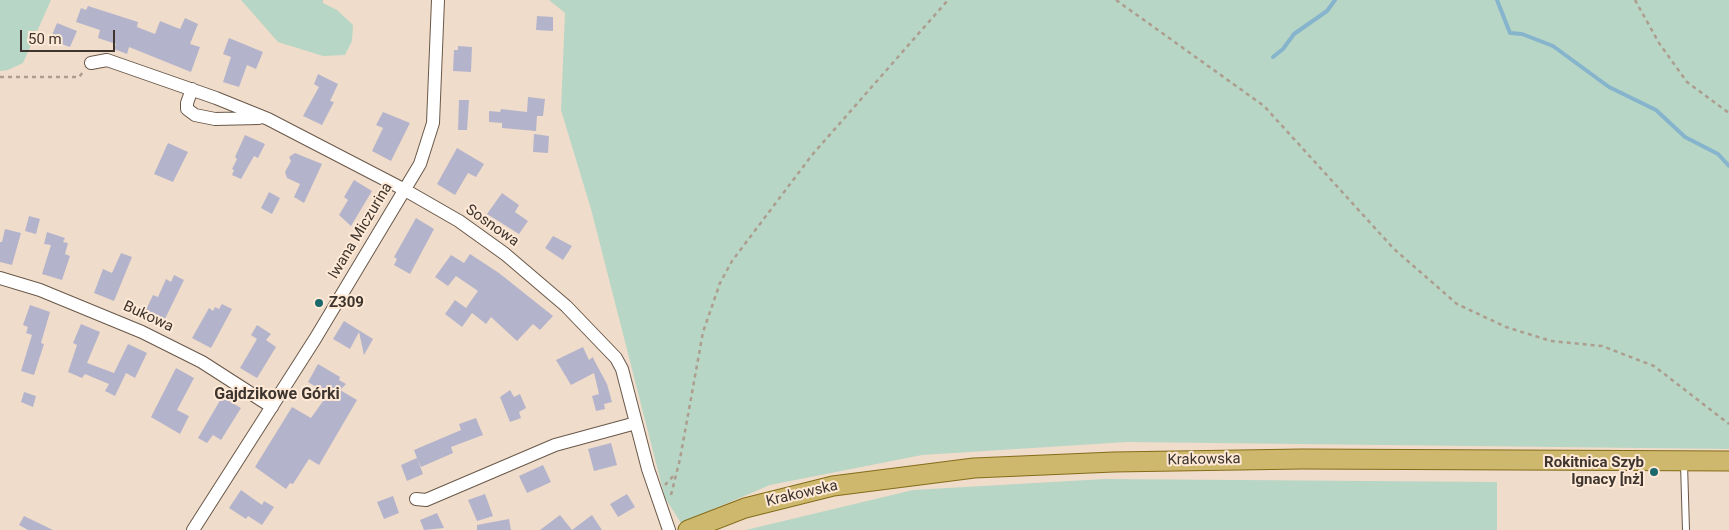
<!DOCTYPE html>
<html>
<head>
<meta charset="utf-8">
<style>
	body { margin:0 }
	#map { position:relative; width:1729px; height:530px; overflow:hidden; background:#f0dcca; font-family:Roboto,sans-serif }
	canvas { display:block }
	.scale { position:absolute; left:20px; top:30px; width:95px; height:22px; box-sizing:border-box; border:2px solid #3d352e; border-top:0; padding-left:6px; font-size:15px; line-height:18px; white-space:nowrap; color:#3d352e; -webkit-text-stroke:4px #fee9d7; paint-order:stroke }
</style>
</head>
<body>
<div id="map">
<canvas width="1729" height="530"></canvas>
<div class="scale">50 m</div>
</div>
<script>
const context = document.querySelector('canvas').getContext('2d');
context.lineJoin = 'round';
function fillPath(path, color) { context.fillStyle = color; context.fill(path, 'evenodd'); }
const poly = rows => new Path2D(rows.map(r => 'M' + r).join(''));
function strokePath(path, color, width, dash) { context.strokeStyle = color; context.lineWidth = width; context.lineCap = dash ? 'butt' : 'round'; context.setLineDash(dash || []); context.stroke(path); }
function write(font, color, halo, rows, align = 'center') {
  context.font = font + ' Roboto,sans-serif'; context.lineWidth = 4; context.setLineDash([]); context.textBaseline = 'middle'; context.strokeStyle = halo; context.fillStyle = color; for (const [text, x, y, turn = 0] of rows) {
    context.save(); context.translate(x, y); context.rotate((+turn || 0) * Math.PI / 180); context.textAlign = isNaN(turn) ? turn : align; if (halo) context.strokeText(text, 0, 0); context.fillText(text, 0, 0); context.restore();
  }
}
const green = poly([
	[0,0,51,0,23,63,8,70,0,71],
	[241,0,323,0,323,3,337,10,353,25,352,41,345,55,323,56,278,42],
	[549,0,1729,0,1729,449,1127,442,922,455,770,485,681,523,665,498,591,209,561,110,565,13],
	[1105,479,1497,482,1497,530,746,530,913,490]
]);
const stream = poly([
	[1497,0,1510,33,1522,34,1553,46,1609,87,1656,110,1685,137,1718,154,1729,166],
	[1273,57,1283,49,1294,34,1327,11,1335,0]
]);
const building = poly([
	[88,6,138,22,137,27,155,34,160,21,180,29,185,18,198,24,190,44,200,47,191,72,129,47,127,54,114,49,116,44,98,38,100,30,76,22,81,8,86,10],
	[537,16,553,17,553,31,536,30],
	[57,23,77,31,70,47,50,40],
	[229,38,263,52,256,69,247,65,239,87,223,82,231,57,223,54],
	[458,46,472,47,471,72,453,71,454,50,458,50],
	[318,74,338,84,330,101,334,102,322,125,303,116,319,87,314,84],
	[528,97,545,99,543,116,537,116,536,131,502,128,502,123,489,122,489,111,500,112,501,109,527,112],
	[459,100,469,100,467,130,458,130],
	[383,112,410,123,391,161,372,151,383,128,376,125],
	[534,134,549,136,548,153,533,152],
	[245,135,265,144,258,158,254,156,241,179,232,175,234,170,232,169,237,159,235,157],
	[168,143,188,152,173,182,154,174],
	[457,148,484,164,476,177,468,173,455,195,437,184],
	[295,153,322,164,304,203,294,197,300,184,287,178,285,172,291,161,289,157],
	[354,180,372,191,351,226,339,215,348,200,344,197],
	[269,192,280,198,272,214,261,208],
	[502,193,519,205,515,212,528,221,519,234,487,214],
	[29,216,40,219,36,234,25,231],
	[416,218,434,229,410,274,394,265,397,259,394,257],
	[5,229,21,233,12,265,0,262,0,242,2,242],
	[47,232,65,238,63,242,68,243,65,254,70,256,62,280,42,274,51,245,44,244],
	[553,236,572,246,563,260,545,248],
	[121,253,132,257,114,301,94,293,103,269,112,273],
	[470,254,499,273,553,316,540,330,533,324,517,341,491,317,486,324,472,313,462,327,445,314,455,300,466,308,478,291,456,276,448,286,435,277,451,255,464,263],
	[174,275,184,280,163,323,144,314,153,295,158,297,166,279,171,282],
	[222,304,232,309,211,348,192,338,209,308,213,311,215,307,219,309],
	[30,305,50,312,41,343,44,344,34,375,21,371,32,335,26,333,28,327,23,325],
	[344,321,373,339,364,355,359,332,350,349,333,339],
	[81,324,100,332,87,363,114,373,128,344,147,353,135,378,126,373,115,396,105,391,109,384,85,374,82,378,68,372,77,345,73,343],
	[257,325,271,334,266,340,276,347,257,378,240,368,257,339,251,335],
	[583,347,589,360,593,357,594,360,607,384,612,402,604,404,605,409,596,411,592,396,599,394,594,373,571,385,556,360],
	[318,364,340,377,339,380,346,384,340,390,357,400,319,465,309,459,293,484,290,483,286,489,255,467,292,407,311,418,328,394,308,382],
	[176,368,194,378,177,410,189,416,180,434,151,417],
	[510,390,514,397,520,394,526,408,519,412,521,418,510,422,500,397],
	[24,392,36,396,33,407,21,402],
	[222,397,241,408,221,440,213,435,207,443,198,438],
	[476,418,483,435,451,447,453,453,421,467,417,458,423,474,407,481,401,465,417,458,414,450,461,430,459,424],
	[611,443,617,465,594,471,588,449],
	[543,465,551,482,527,493,519,476],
	[241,490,262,505,264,501,274,507,262,525,248,516,246,519,229,508],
	[485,494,493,516,477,521,468,500],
	[627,494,635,507,618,517,610,504],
	[393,496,399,513,384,519,377,502],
	[437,513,444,528,424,530,420,520],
	[560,515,572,530,540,530],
	[592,515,602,530,572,530],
	[24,516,53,530,28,530,19,525],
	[509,519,511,530,477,530,477,525]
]);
const path = poly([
	[1116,0,1264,106,1394,249,1457,304,1506,327,1551,341,1602,346,1654,366,1729,424],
	[1635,0,1659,43,1687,82,1729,113],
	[0,77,79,77,84,71],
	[665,485,675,474],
	[671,495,680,459,703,332,720,283,732,261,812,155,948,0]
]);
const lane = poly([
	[1684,464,1686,530]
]);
const street = poly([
	[91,63,107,60,216,98,268,119,405,190,459,221,505,254,566,306,616,358,622,369,648,469,669,530],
	[192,89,187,103,187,109,195,115,215,119,259,118],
	[0,278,40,290,142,332,202,362,272,407],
	[416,499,426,500,555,445,636,423],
	[193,530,315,339,420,164,433,123,438,0]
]);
const primary = poly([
	[688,530,745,508,833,486,974,468,1114,462,1302,459,1729,461]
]);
const markers = [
	[319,303,5,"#1c696c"],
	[1654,472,5,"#1c696c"]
];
const streetNames = [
	["Sosnowa",492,226,35],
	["Iwana Miczurina",361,231,-59],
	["Bukowa",148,317,25],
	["Krakowska",1204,460,-1],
	["Krakowska",802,494,-13]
];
const poiNames = [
	["Z309",329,303],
	["Rokitnica Szyb",1644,463,"right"],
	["Ignacy [nż]",1644,480,"right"]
];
const neighbourhoodNames = [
	["Gajdzikowe Górki",277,395]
];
fillPath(green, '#b7d6c5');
strokePath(stream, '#86b4cd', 4);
fillPath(building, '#b3b4cb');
strokePath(lane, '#695849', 8);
strokePath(street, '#695849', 14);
strokePath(primary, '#846c19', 21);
strokePath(path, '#ad9d8f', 2.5, [4, 4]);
strokePath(lane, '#fff', 6);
strokePath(street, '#fff', 12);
strokePath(primary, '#cdb86e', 19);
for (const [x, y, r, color] of markers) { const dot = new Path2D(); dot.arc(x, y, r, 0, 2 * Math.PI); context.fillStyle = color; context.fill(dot); strokePath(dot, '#fee9d7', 2); }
write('15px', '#3d352e', '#fee9d7', streetNames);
write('bold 15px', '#3d352e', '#fee9d7', poiNames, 'left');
write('bold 16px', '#3d352e', '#fee9d7', neighbourhoodNames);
</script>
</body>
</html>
